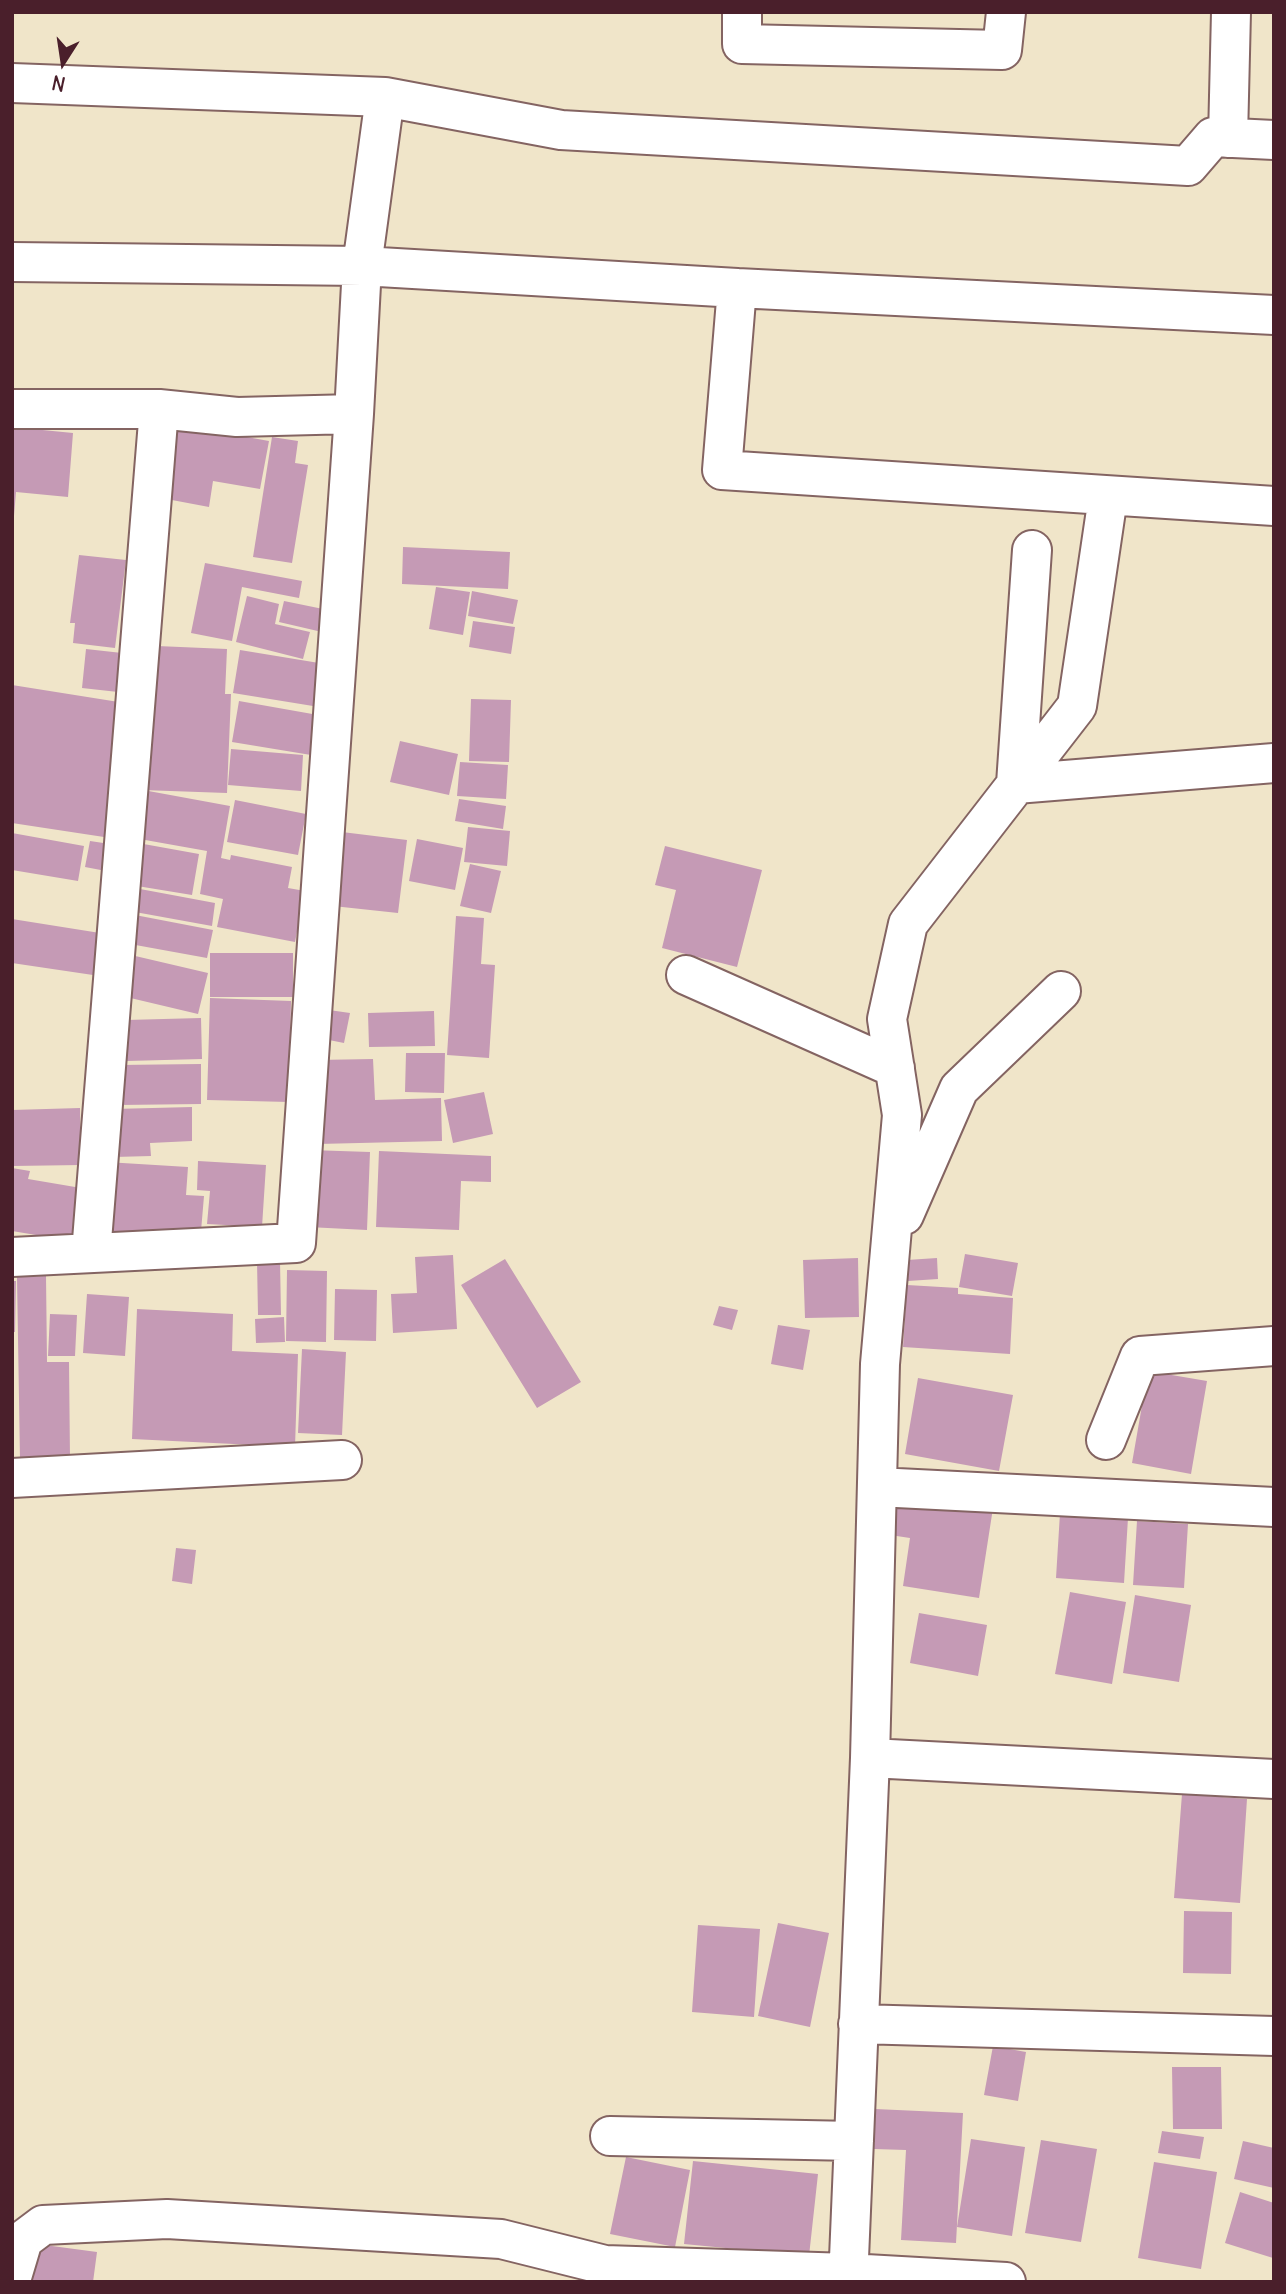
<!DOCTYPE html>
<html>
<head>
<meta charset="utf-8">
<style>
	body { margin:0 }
	#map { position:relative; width:1286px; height:2294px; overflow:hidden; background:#f0e5c9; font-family:Delius,sans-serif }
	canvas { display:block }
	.frame { position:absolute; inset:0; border:14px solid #4a1f2b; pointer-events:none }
	.north { position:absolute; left:28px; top:28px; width:70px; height:70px; -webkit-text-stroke:5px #fff; paint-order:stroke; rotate:192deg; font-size:19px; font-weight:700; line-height:28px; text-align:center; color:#4a1f2b }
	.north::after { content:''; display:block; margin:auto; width:24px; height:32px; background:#4a1f2b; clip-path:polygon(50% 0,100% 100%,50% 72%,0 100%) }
</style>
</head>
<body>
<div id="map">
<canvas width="1286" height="2294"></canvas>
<div class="frame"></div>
<div class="north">N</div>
</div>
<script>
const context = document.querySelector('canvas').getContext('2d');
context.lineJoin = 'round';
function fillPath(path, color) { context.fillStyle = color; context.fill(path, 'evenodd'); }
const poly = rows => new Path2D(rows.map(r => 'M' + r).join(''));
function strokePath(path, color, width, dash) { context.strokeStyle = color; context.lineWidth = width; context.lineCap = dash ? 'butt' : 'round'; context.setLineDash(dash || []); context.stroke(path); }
const building = poly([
	[169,423,269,441,260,489,213,481,209,507,156,497],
	[12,427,73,433,68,497,16,492,14,516,12,516],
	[272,437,298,441,295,463,308,465,292,563,253,557],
	[403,547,510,552,508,589,402,584],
	[79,555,126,560,115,648,73,643,75,623,70,623],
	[205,563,302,581,299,598,242,587,232,641,191,633],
	[436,587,470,592,463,635,429,629],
	[472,591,518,600,513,624,468,616],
	[247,596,279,604,275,624,310,632,303,659,236,642],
	[284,601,328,610,322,632,279,622],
	[473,621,515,627,511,654,469,647],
	[157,646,227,649,225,694,231,694,227,793,142,790,144,737,153,737],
	[86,649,122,653,118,692,82,688],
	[240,650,319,663,313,706,233,693],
	[12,685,125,703,104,837,12,823],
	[471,699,511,700,509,762,469,761],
	[239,701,318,715,311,755,232,742],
	[400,741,458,754,449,795,390,782],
	[231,749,303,755,301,791,228,785],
	[460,762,508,765,506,799,457,796],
	[143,790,230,806,221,858,230,860,231,855,292,867,288,888,305,891,295,942,217,927,223,899,200,894,207,851,134,838],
	[459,799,506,806,503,829,455,821],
	[235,800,306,814,298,855,227,842],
	[468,827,510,831,507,866,464,862],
	[342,832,407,840,398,913,333,906],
	[12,833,84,846,78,881,12,870],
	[417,839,463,848,455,890,409,881],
	[90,841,110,844,106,871,85,867],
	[138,843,199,854,192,895,131,885],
	[665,846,762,870,737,967,662,948,676,890,655,885],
	[470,864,501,871,491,913,460,906],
	[140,889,215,903,212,926,135,912],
	[135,915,213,930,207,958,130,944],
	[456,916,484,918,481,964,495,965,489,1058,447,1055],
	[12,919,100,933,93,975,12,963],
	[210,953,293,953,293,997,210,997],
	[131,955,208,973,198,1014,122,996],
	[210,998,291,1001,289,1102,207,1100],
	[329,1010,350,1013,344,1043,324,1039],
	[434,1011,435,1046,369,1047,368,1013],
	[201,1018,202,1059,127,1061,126,1020],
	[406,1053,445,1053,444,1093,405,1092],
	[373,1059,375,1100,441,1098,442,1141,318,1144,316,1060],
	[201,1064,201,1104,119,1105,118,1065],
	[484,1092,493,1134,453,1143,444,1100],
	[192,1107,192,1141,150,1143,151,1156,114,1157,113,1109],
	[80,1108,81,1165,12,1166,12,1110],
	[310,1150,370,1152,367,1230,308,1227],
	[379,1151,491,1156,491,1182,461,1181,459,1230,376,1227],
	[198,1161,266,1165,262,1227,207,1224,210,1191,197,1190],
	[106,1162,188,1167,186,1195,204,1196,200,1243,101,1237],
	[12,1168,30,1171,28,1179,81,1188,72,1241,12,1231],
	[965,1254,1018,1263,1012,1296,959,1287],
	[453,1255,457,1329,393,1333,391,1294,417,1293,415,1257],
	[858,1258,859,1317,805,1318,803,1260],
	[937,1258,938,1279,908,1281,907,1260],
	[505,1259,581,1382,537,1408,461,1285],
	[257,1261,280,1261,281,1315,258,1315],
	[287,1270,327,1271,326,1342,286,1341],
	[46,1276,47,1362,69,1362,70,1459,20,1460,17,1277],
	[12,1281,16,1281,15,1332,12,1332],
	[907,1285,958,1288,958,1294,1013,1298,1010,1354,903,1347],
	[335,1289,377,1290,376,1341,334,1340],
	[87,1294,129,1297,125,1356,83,1353],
	[719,1306,738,1310,732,1330,713,1325],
	[137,1309,233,1314,232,1351,298,1354,295,1447,132,1439],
	[50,1314,77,1315,75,1356,48,1356],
	[284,1317,285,1342,256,1343,255,1319],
	[778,1325,810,1330,803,1370,771,1364],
	[302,1349,346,1352,342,1435,298,1433],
	[1148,1371,1207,1381,1191,1474,1132,1463],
	[918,1378,1013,1395,999,1471,905,1454],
	[896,1493,993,1508,979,1598,903,1586,910,1538,890,1535],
	[1060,1513,1128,1518,1124,1583,1056,1578],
	[1137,1521,1188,1524,1184,1588,1133,1585],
	[176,1548,196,1550,192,1584,172,1581],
	[1070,1592,1126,1602,1112,1684,1055,1674],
	[1135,1595,1191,1605,1179,1682,1123,1673],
	[919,1613,987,1625,978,1676,910,1663],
	[1182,1794,1247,1799,1240,1903,1174,1898],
	[1184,1911,1232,1912,1231,1974,1183,1973],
	[778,1923,829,1933,810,2027,758,2016],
	[698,1925,760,1929,754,2017,692,2012],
	[993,2046,1026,2052,1018,2101,984,2095],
	[1172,2067,1221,2067,1222,2129,1173,2129],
	[875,2109,963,2113,956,2243,901,2240,906,2150,874,2149],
	[1162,2131,1204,2137,1200,2159,1158,2153],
	[971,2139,1025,2147,1012,2236,957,2227],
	[1041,2140,1097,2149,1081,2242,1025,2233],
	[1243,2141,1274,2148,1274,2188,1234,2179],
	[626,2157,690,2170,675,2247,610,2234],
	[693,2161,818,2174,809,2256,684,2244],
	[1154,2162,1217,2172,1201,2269,1138,2258],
	[1240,2192,1274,2203,1273,2258,1225,2243],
	[37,2244,97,2252,93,2282,32,2282]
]);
const minor = poly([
	[742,12,742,44,1002,50,1006,12],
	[12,83,385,97,561,130,1188,166,1213,137,1274,140],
	[385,97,362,266,737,288,1274,315],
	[1228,138,1231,12],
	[12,262,362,266,354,414],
	[737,288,722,470,1274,506],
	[12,409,159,409,237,417,354,414,296,1243,12,1257],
	[1032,550,1016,784,1274,763],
	[686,975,895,1068],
	[904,1215,959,1089,1061,991],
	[91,1253,159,409],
	[1106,1440,1140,1356,1274,1346],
	[12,1478,342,1460],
	[877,1487,1274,1507],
	[870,1758,880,1364,902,1115,887,1019,908,924,1077,706,1108,497],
	[858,2024,1274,2036],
	[610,2136,854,2141],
	[12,2277,23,2240,43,2225,167,2219,501,2239,605,2265,848,2273,1006,2282],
	[848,2282,870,1758,1274,1779]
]);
fillPath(building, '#c59ab5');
strokePath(minor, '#846462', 42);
strokePath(minor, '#fff', 38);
</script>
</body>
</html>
